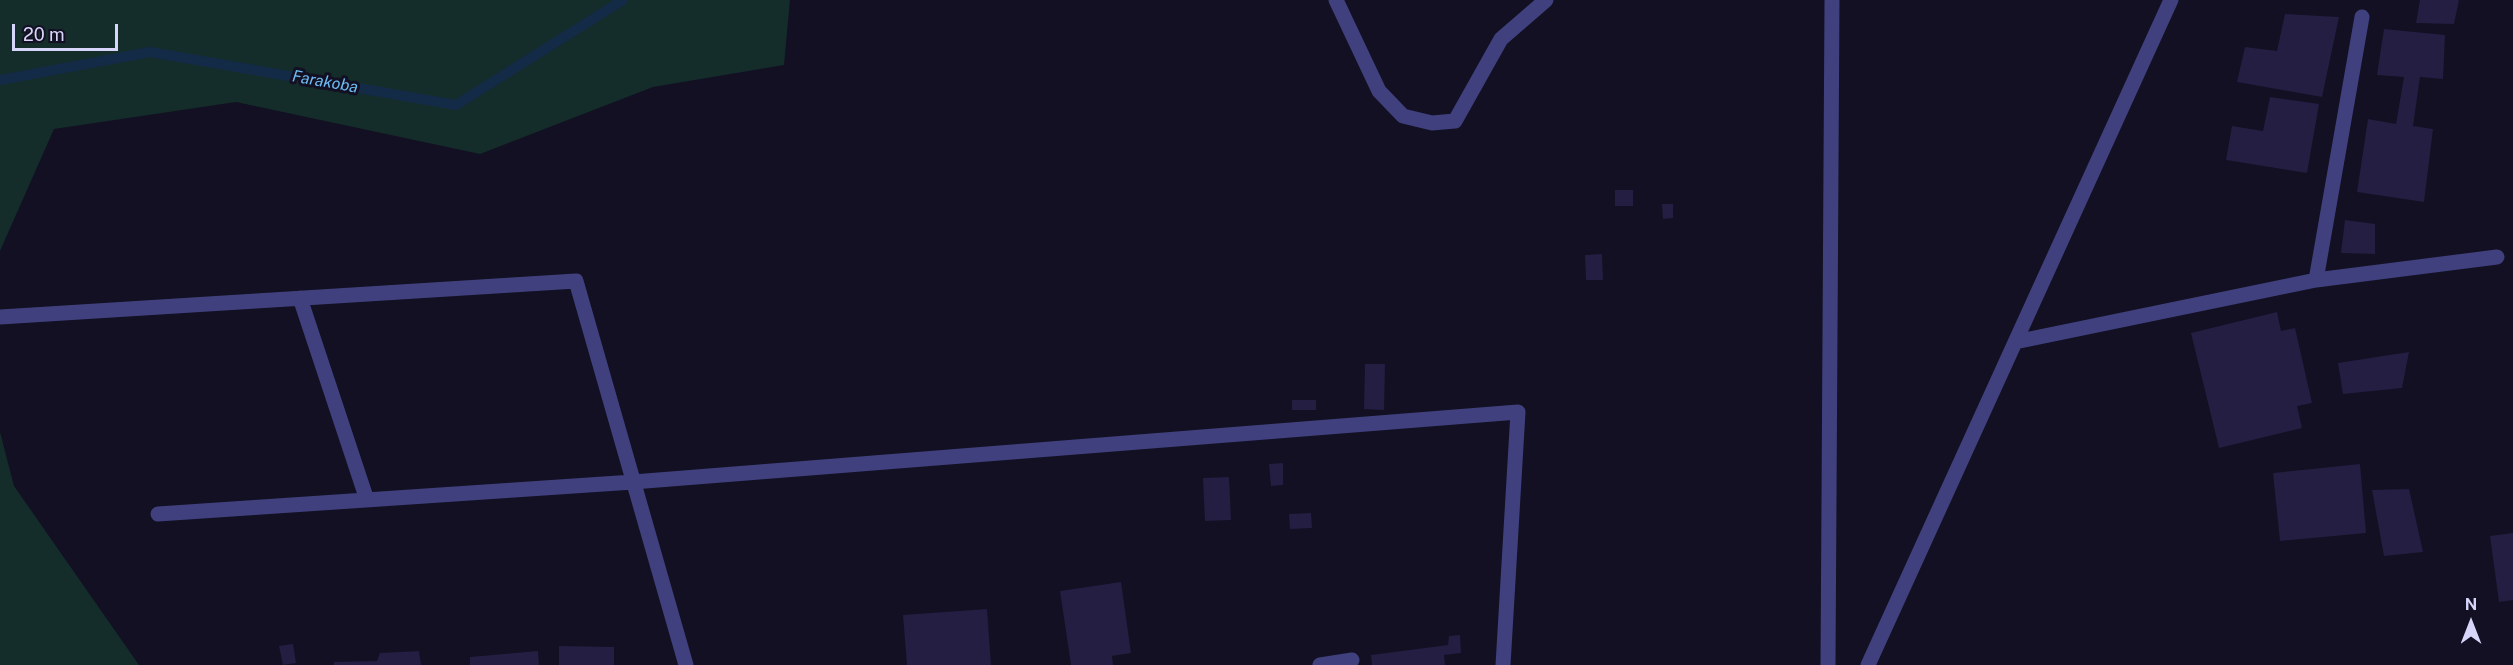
<!DOCTYPE html>
<html>
<head>
<meta charset="utf-8">
<style>
	body { margin:0 }
	#map { position:relative; width:2513px; height:665px; overflow:hidden; background:#121022; font-family:"Public Sans",sans-serif }
	canvas { display:block }
	.north { position:absolute; left:2441px; top:593px; width:60px; height:60px; -webkit-text-stroke:4px #121022; paint-order:stroke; rotate:0deg; font-size:16px; font-weight:700; line-height:24px; text-align:center; color:#d8d5fb }
	.north::after { content:''; display:block; margin:auto; width:21px; height:27px; background:#d8d5fb; clip-path:polygon(50% 0,100% 100%,50% 72%,0 100%) }
	.scale { position:absolute; left:12px; top:24px; width:106px; height:27px; box-sizing:border-box; border:3px solid #d8d5fb; border-top:0; padding-left:8px; font-size:18px; line-height:21px; white-space:nowrap; color:#d8d5fb; -webkit-text-stroke:4px #121022; paint-order:stroke }
</style>
</head>
<body>
<div id="map">
<canvas width="2513" height="665"></canvas>
<div class="north">N</div>
<div class="scale">20 m</div>
</div>
<script>
const context = document.querySelector('canvas').getContext('2d');
context.lineJoin = 'round';
function fillPath(path, color) { context.fillStyle = color; context.fill(path, 'evenodd'); }
const poly = rows => new Path2D(rows.map(r => 'M' + r).join(''));
function strokePath(path, color, width, dash) { context.strokeStyle = color; context.lineWidth = width; context.lineCap = dash ? 'butt' : 'round'; context.setLineDash(dash || []); context.stroke(path); }
function write(font, color, halo, rows, align = 'center') {
  context.font = font + ' "Public Sans",sans-serif'; context.lineWidth = 6; context.setLineDash([]); context.textBaseline = 'middle'; context.strokeStyle = halo; context.fillStyle = color; for (const [text, x, y, turn = 0] of rows) {
    context.save(); context.translate(x, y); context.rotate((+turn || 0) * Math.PI / 180); context.textAlign = isNaN(turn) ? turn : align; if (halo) context.strokeText(text, 0, 0); context.fillText(text, 0, 0); context.restore();
  }
}
const green = poly([
	[0,0,790,0,784,65,653,87,480,154,236,102,54,129,0,251],
	[0,432,14,486,139,665,0,665]
]);
const stream = poly([
	[0,80,150,52,456,105,623,0]
]);
const building = poly([
	[2420,0,2459,0,2454,24,2416,23],
	[2285,14,2339,17,2322,97,2237,82,2245,47,2277,51],
	[2384,29,2445,35,2443,79,2420,77,2413,126,2433,129,2424,202,2357,192,2368,119,2396,124,2404,77,2377,75],
	[2270,97,2319,104,2307,173,2226,160,2232,126,2263,131],
	[1615,190,1633,190,1633,206,1615,206],
	[1662,204,1673,204,1673,218,1663,219],
	[2345,220,2375,224,2375,254,2341,253],
	[1602,254,1603,280,1586,280,1585,255],
	[2277,312,2281,331,2295,328,2312,403,2297,406,2302,428,2219,448,2191,333],
	[2409,352,2402,388,2343,394,2338,363],
	[1365,364,1385,364,1384,410,1364,409],
	[1292,400,1316,400,1316,410,1292,410],
	[1283,463,1283,485,1271,486,1269,464],
	[2360,464,2366,533,2280,541,2273,473],
	[1229,477,1231,520,1205,521,1203,478],
	[2409,489,2423,552,2384,556,2372,490],
	[1311,513,1312,528,1290,529,1289,514],
	[2513,533,2513,600,2499,602,2490,536],
	[1121,582,1131,653,1112,656,1113,665,1071,665,1060,591],
	[987,609,991,665,907,665,903,615],
	[1460,635,1461,653,1444,655,1445,665,1372,665,1371,655,1448,645,1449,636],
	[293,644,296,663,283,665,279,646],
	[559,646,614,647,614,665,559,665],
	[419,651,421,665,334,665,334,662,377,661,380,653],
	[538,651,539,665,470,665,470,657]
]);
const minor = poly([
	[1336,0,1379,91,1403,116,1432,123,1455,121,1501,39,1546,0],
	[2316,280,2362,17],
	[300,298,367,500],
	[0,317,576,281,686,665],
	[2015,342,2316,280,2497,257],
	[158,514,633,482,1518,412,1503,665],
	[1320,665,1352,660],
	[1828,665,1832,0],
	[1868,665,2171,0]
]);
const waterNames = [
	["Farakoba",325,82,10]
];
fillPath(green, '#142c2a');
strokePath(stream, '#142b48', 10);
fillPath(building, '#231e42');
strokePath(minor, '#3f407d', 15);
write('italic 16px', '#6cbbf2', '#121022', waterNames);
</script>
</body>
</html>
